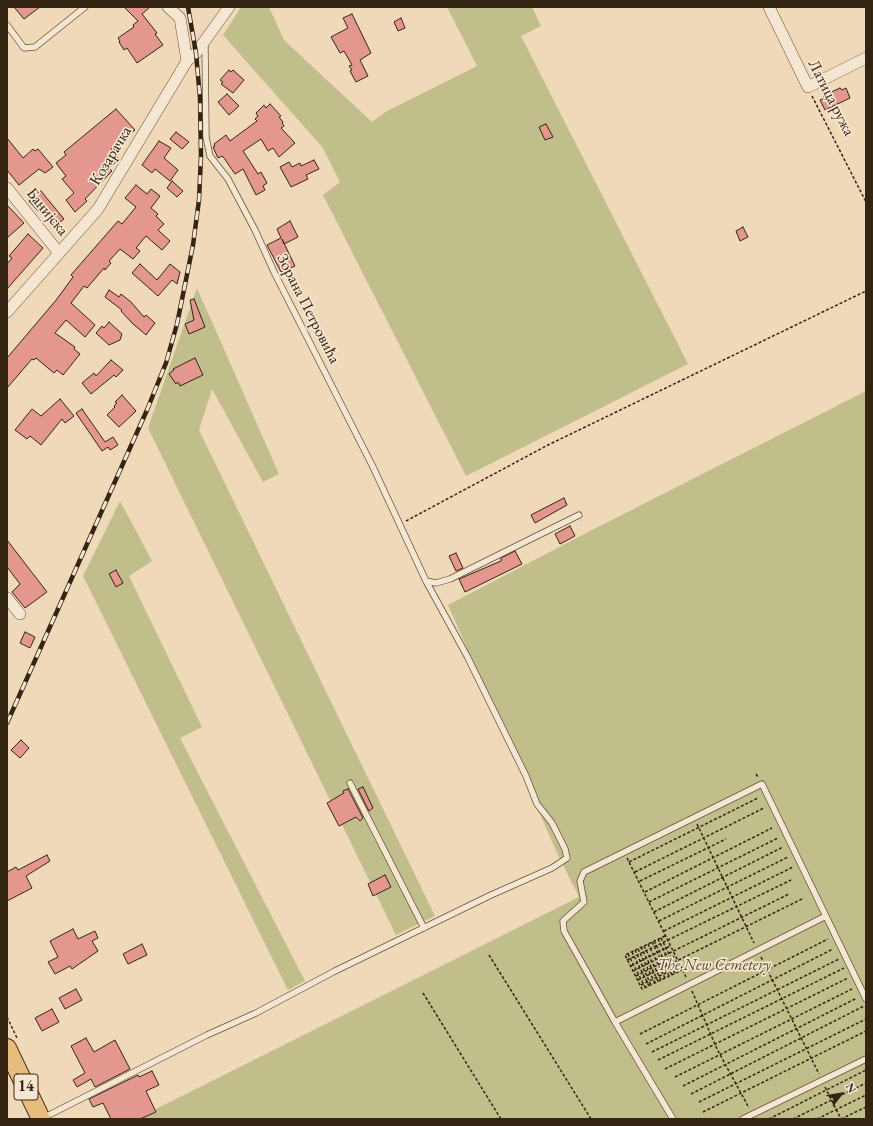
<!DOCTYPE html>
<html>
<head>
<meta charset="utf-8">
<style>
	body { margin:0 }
	#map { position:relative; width:873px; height:1126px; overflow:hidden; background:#f0d9b8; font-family:"EB Garamond",serif }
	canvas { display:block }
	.frame { position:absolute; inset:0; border:8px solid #342513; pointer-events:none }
	.north { position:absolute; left:821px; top:1074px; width:40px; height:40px; -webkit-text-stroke:3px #f5e6d1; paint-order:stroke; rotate:59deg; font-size:11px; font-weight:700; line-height:16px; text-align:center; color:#342513 }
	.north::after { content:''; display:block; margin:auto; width:14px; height:18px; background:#342513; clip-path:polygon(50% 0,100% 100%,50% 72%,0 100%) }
</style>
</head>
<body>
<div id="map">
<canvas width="873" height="1126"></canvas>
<div class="frame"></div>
<div class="north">N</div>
</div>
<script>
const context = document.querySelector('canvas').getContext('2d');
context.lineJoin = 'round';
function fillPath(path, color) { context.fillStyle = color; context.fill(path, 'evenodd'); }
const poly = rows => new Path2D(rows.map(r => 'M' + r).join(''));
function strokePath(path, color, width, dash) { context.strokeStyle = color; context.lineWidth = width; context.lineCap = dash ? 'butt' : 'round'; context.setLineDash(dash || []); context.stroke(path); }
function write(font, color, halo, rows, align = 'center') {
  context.font = font + ' "EB Garamond",serif'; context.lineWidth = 3.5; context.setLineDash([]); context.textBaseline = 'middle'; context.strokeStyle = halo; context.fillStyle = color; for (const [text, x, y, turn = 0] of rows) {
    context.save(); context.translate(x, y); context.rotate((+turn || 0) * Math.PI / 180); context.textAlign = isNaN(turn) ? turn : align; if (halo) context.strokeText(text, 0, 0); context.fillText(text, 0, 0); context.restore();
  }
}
const green = poly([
	[241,7,269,7,284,40,372,122,385,112,477,66,447,7,532,7,541,26,521,36,688,364,466,476,323,195,340,182,323,148,223,35],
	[197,288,279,474,263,482,212,389,199,430,435,916,396,935,148,428],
	[866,391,866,1119,136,1119,579,897,558,855,448,605,592,530],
	[120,501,152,561,129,576,202,727,180,738,305,981,288,990,83,576]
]);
const building = poly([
	[14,7,40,7,24,19,14,7],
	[124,7,150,7,142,14,157,33,155,34,163,45,137,63,127,48,124,50,119,42,120,41,118,38,134,27,133,25,138,21,124,7],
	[352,14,371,53,360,60,368,76,356,82,350,71,352,70,349,66,352,65,344,51,340,53,331,37,348,28,343,18,352,14],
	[401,18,405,28,398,31,394,22,401,18],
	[229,70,231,72,233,70,244,80,233,93,221,84,223,82,220,80,229,70],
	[840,88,842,90,846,88,850,98,825,110,820,100,825,98,823,96,840,88],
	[227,94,239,106,229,115,218,102,227,94],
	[270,104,281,116,279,117,283,122,282,123,284,126,281,128,295,143,279,157,273,148,268,151,261,139,243,151,258,174,261,172,267,183,263,186,265,190,256,195,243,169,235,174,224,158,222,156,218,158,213,147,215,146,214,144,226,135,230,141,257,121,255,119,258,116,256,113,264,105,266,108,270,104],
	[116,109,135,130,111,149,119,159,109,168,112,171,85,199,87,201,75,212,66,200,74,193,62,179,66,176,56,163,66,155,64,152,116,109],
	[546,124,553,137,545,140,539,127,546,124],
	[176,132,189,142,182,149,170,139,176,132],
	[7,138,23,158,33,149,35,151,38,149,53,167,45,173,39,169,19,185,7,170,7,138],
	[159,141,171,148,164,158,178,170,170,181,155,169,152,173,142,165,159,141],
	[314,160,319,169,306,175,308,179,291,187,280,167,289,162,292,167,300,163,301,166,314,160],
	[172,181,183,191,177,197,167,188,172,181],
	[136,185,147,194,151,189,160,196,151,208,158,214,156,216,164,224,158,230,170,241,162,250,146,236,136,248,140,251,133,259,120,249,109,261,111,263,105,270,104,268,87,288,84,286,71,303,95,325,85,337,66,320,55,333,75,347,74,349,80,354,63,375,57,370,54,373,36,358,34,360,32,359,7,388,7,358,57,299,73,277,71,275,118,221,122,224,136,207,125,198,136,185],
	[41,191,64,219,56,225,54,222,53,224,42,209,38,211,29,201,41,191],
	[7,205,24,223,7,238,7,205],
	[290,221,298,237,284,244,282,239,295,266,281,272,267,245,281,238,277,229,290,221],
	[743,227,748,237,740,241,736,231,743,227],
	[28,234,43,248,7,289,7,264,12,258,9,256,28,234],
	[140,264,157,280,170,264,180,272,177,284,172,280,158,296,132,273,140,264],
	[109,290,119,297,121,294,131,302,144,317,146,315,155,323,146,335,132,323,121,311,122,310,105,297,109,290],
	[194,299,205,327,189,334,185,324,194,320,190,300,194,299],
	[109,322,122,334,120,340,109,345,96,333,102,326,104,328,109,322],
	[195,358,203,375,180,386,178,382,176,384,169,374,174,370,173,369,195,358],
	[111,360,123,370,116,377,114,375,91,394,82,383,94,373,96,376,111,360],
	[122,395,136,411,119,427,107,415,115,407,114,406,117,403,115,402,122,395],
	[60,399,74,416,65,423,62,419,41,445,30,436,27,439,15,430,32,409,41,416,60,399],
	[82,409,105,442,113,437,118,445,110,450,108,447,102,451,76,413,82,409],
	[564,498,567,505,535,523,531,515,564,498],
	[570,526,575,536,560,544,555,534,570,526],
	[7,540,47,592,25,608,12,592,20,584,7,567,7,540],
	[515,551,522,564,465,592,459,579,501,561,501,558,515,551],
	[456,553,463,568,456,571,449,556,456,553],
	[116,570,123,583,116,587,109,574,116,570],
	[25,632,35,637,30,648,20,643,25,632],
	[21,740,29,748,20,758,11,750,21,740],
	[363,787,373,808,369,811,358,789,363,787],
	[348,789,363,818,360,821,356,817,339,826,327,803,344,793,343,791,348,789],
	[47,855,50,861,26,876,32,888,7,901,7,872,16,867,18,870,47,855],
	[385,875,391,887,373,896,368,884,385,875],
	[73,929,78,939,95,931,98,938,92,941,98,951,72,969,70,966,55,974,48,962,58,957,50,941,73,929],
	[142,944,147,955,128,964,123,954,142,944],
	[76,989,82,1000,65,1009,59,998,76,989],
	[52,1009,59,1022,42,1031,35,1018,52,1009],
	[86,1038,94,1052,115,1040,130,1069,95,1087,91,1079,77,1087,73,1080,85,1073,71,1046,86,1038],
	[152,1071,159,1085,146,1091,156,1112,140,1119,111,1119,103,1103,93,1107,89,1099,134,1077,138,1075,139,1077,152,1071]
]);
const path = poly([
	[812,96,866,202],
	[406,521,548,445,866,291],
	[756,774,758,777],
	[697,824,754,943],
	[627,858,686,977],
	[629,862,758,798],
	[635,872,764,808],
	[640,881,726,839],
	[645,892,772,828],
	[649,902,778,838],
	[654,912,783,847],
	[659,921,788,857],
	[664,931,793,867],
	[665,936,625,955,642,989,682,970],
	[661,938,678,972],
	[658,939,675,973],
	[654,941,672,975],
	[652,942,669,976],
	[648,944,665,978],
	[644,946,661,980],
	[641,947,658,981],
	[638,949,655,983],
	[635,950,651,985],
	[632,952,649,986],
	[628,954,645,987],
	[489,955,591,1119],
	[761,957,819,1074],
	[627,960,791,880],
	[631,966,670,946],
	[633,971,789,894],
	[636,976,675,956],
	[638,980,804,898],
	[641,985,680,966],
	[692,991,717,1049,749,1108],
	[423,993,501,1119],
	[7,1017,17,1038],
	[640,1034,828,939],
	[646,1044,833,949],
	[652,1052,839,959],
	[658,1060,844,968],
	[665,1069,848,978],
	[675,1077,852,989],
	[683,1086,857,998],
	[825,1087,841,1119],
	[691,1094,864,1006],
	[699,1102,866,1019],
	[703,1112,866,1031],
	[769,1119,866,1070],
	[793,1119,866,1083],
	[817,1119,866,1095],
	[841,1119,866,1107],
	[865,1119,866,1119]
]);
const lane = poly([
	[7,25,24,48,35,47,85,7],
	[426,581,436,583,450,579,579,515],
	[350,783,424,928],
	[615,1022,826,916],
	[43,1118,207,1035,256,1013,335,971,491,895,552,868,567,858,565,849,552,823,537,804,526,776,467,656,426,581,373,467,275,274,255,230,228,179,210,156,206,137,205,44],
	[673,1119,615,1022,564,931,563,921,584,902,580,881,584,872,762,784,866,999],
	[743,1119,866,1059]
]);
const street = poly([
	[168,7,180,18,187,61],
	[769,7,808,87,866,58],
	[7,188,59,253],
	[7,312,98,209,187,61,196,53,229,7],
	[7,598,20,614]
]);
const primary = poly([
	[7,1048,41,1119]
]);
const rail = poly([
	[7,723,147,410,166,363,177,324,193,245,199,200,201,156,200,98,196,53,188,7]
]);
const shields = [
	[26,1087,24]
];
const shieldNames = [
	["14",26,1087]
];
const streetNames = [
	["Латица ружа",831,98,63],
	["Козарачка",111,156,-59],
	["Банијска",47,212,51],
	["Зорана Петровића",308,309,63]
];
const parkNames = [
	["The New Cemetery",714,966]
];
fillPath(green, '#c0be8b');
fillPath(building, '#e4978e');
strokePath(building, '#342513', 1);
strokePath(lane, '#63523c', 7);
strokePath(street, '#63523c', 12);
strokePath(primary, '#342513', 20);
strokePath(path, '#342513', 1.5, [3, 2]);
strokePath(lane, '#f5e6d1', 5.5);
strokePath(street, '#f5e6d1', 11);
strokePath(primary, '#e8bc7c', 18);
strokePath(rail, '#342513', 4.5);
strokePath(rail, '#f5e6d1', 3, [9]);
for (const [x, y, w] of shields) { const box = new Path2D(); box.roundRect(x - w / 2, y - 13, w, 26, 3); context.fillStyle = '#f5e6d1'; context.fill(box); strokePath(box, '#342513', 1); }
write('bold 15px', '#342513', null, shieldNames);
write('16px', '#342513', '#f5e6d1', streetNames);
write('italic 16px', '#574b31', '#f5e6d1', parkNames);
</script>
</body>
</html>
